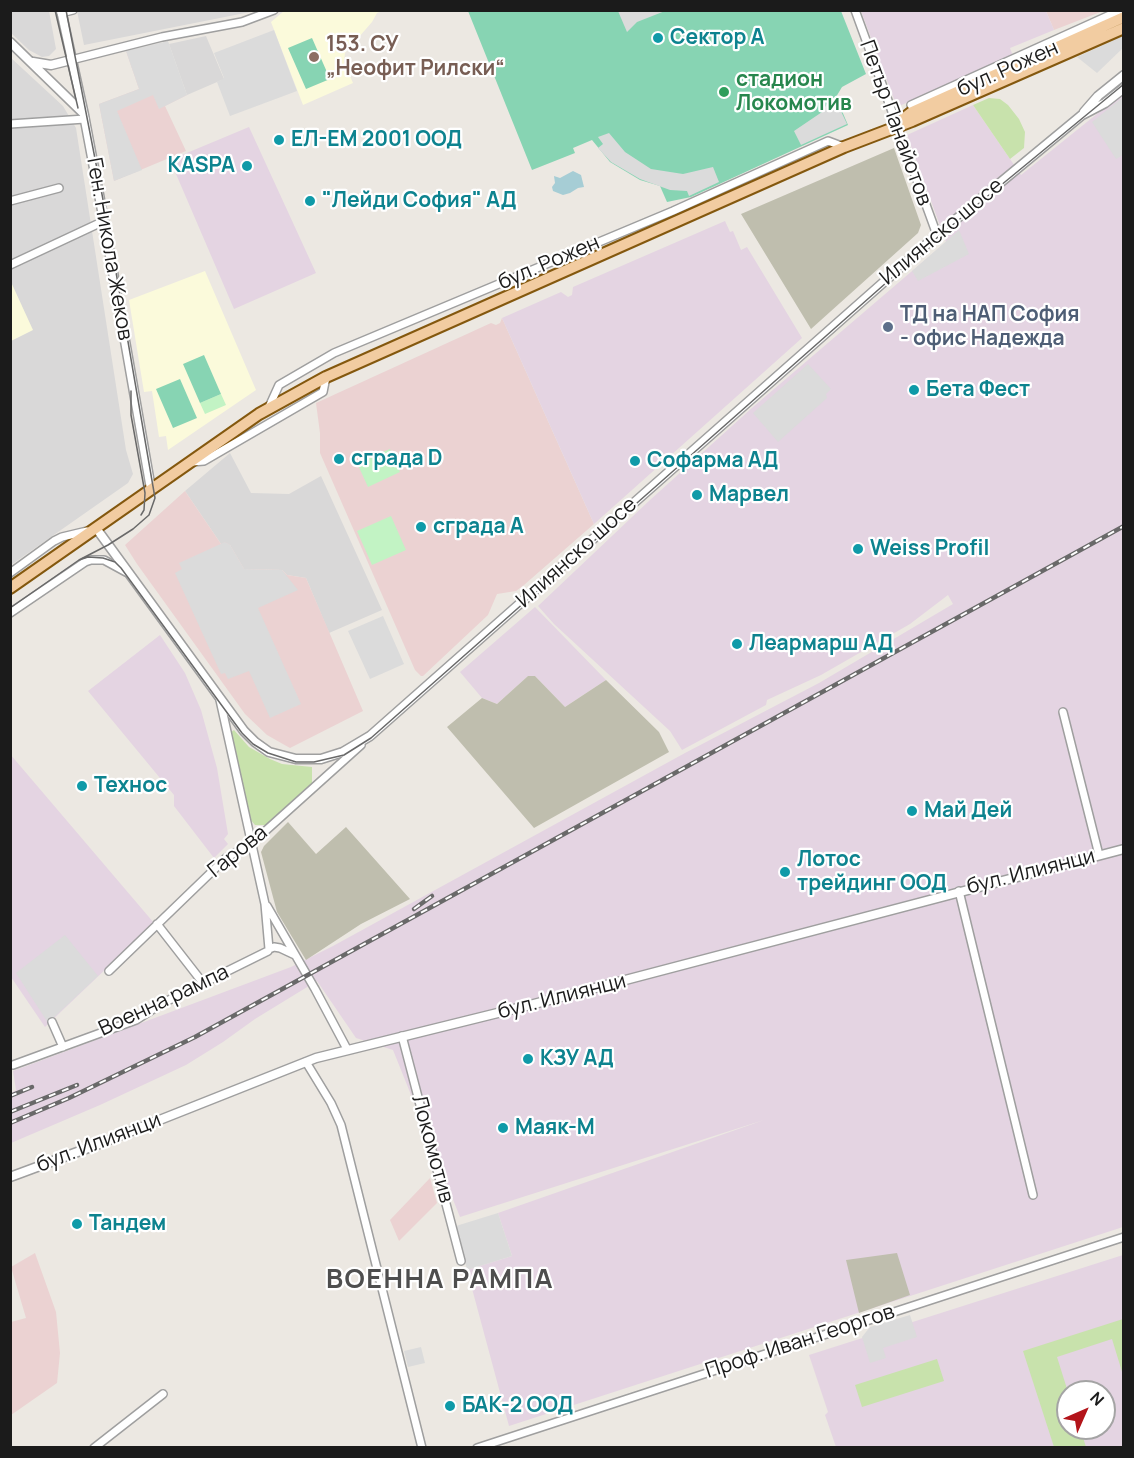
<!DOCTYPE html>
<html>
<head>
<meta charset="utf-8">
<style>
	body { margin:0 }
	#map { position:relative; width:1134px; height:1458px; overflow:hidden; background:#ece8e2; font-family:Manrope,sans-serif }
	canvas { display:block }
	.frame { position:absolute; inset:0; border:12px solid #1b1b1b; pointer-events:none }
	.north { position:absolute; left:1056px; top:1380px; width:60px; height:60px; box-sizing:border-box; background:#fff; border:2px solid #a4a4a4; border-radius:50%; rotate:45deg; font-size:16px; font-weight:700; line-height:24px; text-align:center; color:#1b1b1b }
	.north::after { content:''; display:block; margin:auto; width:21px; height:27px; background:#b3141a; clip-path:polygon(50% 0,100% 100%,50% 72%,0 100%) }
</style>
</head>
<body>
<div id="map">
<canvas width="1134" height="1458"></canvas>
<div class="frame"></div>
<div class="north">N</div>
</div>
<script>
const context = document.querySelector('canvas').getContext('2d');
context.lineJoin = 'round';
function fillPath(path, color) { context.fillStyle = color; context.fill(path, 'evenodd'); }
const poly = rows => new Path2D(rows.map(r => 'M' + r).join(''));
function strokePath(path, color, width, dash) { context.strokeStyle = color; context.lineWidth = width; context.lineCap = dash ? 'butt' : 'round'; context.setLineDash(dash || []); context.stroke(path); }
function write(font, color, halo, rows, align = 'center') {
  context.font = font + ' Manrope,sans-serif'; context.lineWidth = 4.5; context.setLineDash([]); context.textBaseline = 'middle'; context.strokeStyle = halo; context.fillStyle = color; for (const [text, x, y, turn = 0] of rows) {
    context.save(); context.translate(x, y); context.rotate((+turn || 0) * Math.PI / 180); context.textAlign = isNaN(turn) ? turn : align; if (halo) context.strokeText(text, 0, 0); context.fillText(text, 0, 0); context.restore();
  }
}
const residential = poly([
	[10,11,49,11,56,49,49,56,42,57,29,50,11,33],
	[77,11,77,10,255,11,84,45],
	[206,36,224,79,187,95,169,44],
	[10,57,63,106,76,128,126,450,133,474,128,483,11,565],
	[230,453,251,493,289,494,321,476,382,610,329,633,306,578,287,575,282,570,244,569,230,545,221,544,185,491]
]);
const commercial = poly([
	[1046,11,1103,11,1054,30],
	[126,51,187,95,165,106,186,151,114,181,99,104,139,89],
	[502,318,594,524,524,585,516,591,497,594,488,615,423,676,421,676,415,670,320,453,320,433,316,403,491,323,496,325,500,323],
	[185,491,221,544,225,542,230,545,244,569,282,570,287,575,306,578,363,711,290,748,267,735,245,714,137,564,125,545],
	[430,1178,437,1203,399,1241,390,1220],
	[35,1253,56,1312,60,1353,57,1383,11,1415,11,1322,26,1318,11,1267]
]);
const industrial = poly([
	[861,11,1046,11,1054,30,1010,48,1013,56,897,107],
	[1123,93,1123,1227,509,1426,467,1270,512,1256,498,1213,764,1120,460,1217,393,1050,356,1038,317,981,255,1019,223,1042,186,1065,100,1105,11,1143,11,1093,16,1090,13,1071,291,967,333,946,685,753,819,683,953,604,948,595,910,624,821,675,767,700,766,705,682,750,670,731,554,624,538,606,650,500,753,407,946,242,907,135,973,105,1021,175],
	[249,127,316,273,234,309,170,160],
	[725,221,730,232,733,231,741,250,747,247,802,338,594,524,502,318,561,292,568,297,572,295,573,287],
	[535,607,606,680,565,707,535,676,528,676,497,704,482,698,460,672],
	[160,635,185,673,201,710,217,768,228,834,224,839,228,844,214,858,174,806,174,795,88,691],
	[10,754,154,923,45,1027,11,977],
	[1123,1255,1123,1447,836,1447,825,1415,828,1412,809,1355],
	[1068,1392,1104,1392,1104,1428,1068,1428]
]);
const education = poly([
	[284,11,382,11,377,13,372,22,345,53,344,62,353,83,303,105,271,22],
	[205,271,256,390,168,450,166,436,159,437,152,391,144,392,129,300],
	[11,282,33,330,11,341,10,341]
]);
const construction = poly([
	[894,148,921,225,918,233,811,329,741,214],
	[528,676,535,676,565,707,606,680,659,732,669,752,534,828,447,727,482,698,497,704],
	[288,822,316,854,346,827,410,899,361,924,306,960,277,912,261,852,264,846],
	[897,1253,910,1295,859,1313,846,1260]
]);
const grass = poly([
	[989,98,1000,99,1008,105,1019,119,1025,132,1024,148,1010,159,973,105],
	[234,730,249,747,270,759,282,764,312,767,312,783,266,825,255,825,250,819,231,732],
	[1123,1319,1123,1375,1112,1339,1057,1357,1068,1392,1068,1428,1080,1428,1086,1447,1054,1447,1023,1351],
	[937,1359,944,1381,862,1407,855,1385]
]);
const park = poly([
	[221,394,226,405,205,414,200,403],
	[390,449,400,472,368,487,357,463],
	[391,516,406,550,372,565,357,531]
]);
const pitch = poly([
	[468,11,841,11,866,74,842,87,836,97,848,125,691,197,667,202,660,186,640,180,610,162,592,140,573,148,575,153,532,170],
	[312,38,330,79,306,89,288,48],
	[204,355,221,394,200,403,183,364],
	[180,379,197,418,173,428,156,389]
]);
const parking = poly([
	[618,11,665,10,665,11,637,22,627,32],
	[274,30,297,91,230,116,217,82,224,78,214,53],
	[1123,36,1123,48,1097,73,1077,57],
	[168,41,187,95,159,109,153,95,117,111,142,170,114,181,99,104,139,89,126,51],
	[1123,97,1123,155,1116,159,1092,122],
	[830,99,837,103,847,124,801,145,794,131,822,112],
	[609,133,625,152,651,169,683,174,713,167,719,182,689,196,687,191,670,190,640,179,611,162,598,148,603,144,598,137],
	[959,230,969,254,918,281,912,271],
	[808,364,831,389,826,394,827,398,778,442,753,413],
	[225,542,230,545,244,569,282,570,298,590,258,608,301,704,270,718,249,671,228,679,225,673,221,674,175,573,182,569,179,563],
	[383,616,404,664,370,679,348,631],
	[65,935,98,976,48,1023,16,973],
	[498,1213,512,1256,467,1270,456,1226],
	[910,1315,917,1337,883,1348,886,1358,870,1363,862,1337,870,1327],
	[421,1347,425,1363,408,1367,404,1351]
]);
const water = poly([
	[573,171,581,175,584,187,578,188,570,193,563,195,553,191,552,187,555,183,554,176,560,178]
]);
const minor = poly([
	[855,10,937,235],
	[61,13,73,10],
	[71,60,162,37,242,22,274,10],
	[911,105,1121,10],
	[10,124,85,119],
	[10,201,59,188],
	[10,265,104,221],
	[269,407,279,385,334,353,673,211,828,141,844,147],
	[192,462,204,461,323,392,326,377],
	[10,573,54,541,62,537,87,531],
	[10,613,85,562,91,560,104,560,126,572],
	[1063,712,1099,855],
	[959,891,1033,1195],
	[267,906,315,989,347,1049],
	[157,924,203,983],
	[269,949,274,947,280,948,295,955],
	[109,971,226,858,252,843,361,745],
	[52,1022,63,1047],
	[402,1036,461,1261],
	[306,1062,331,1103,341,1125,422,1448],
	[13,1065,136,1020,161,1004,268,951,269,949,265,904,220,700],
	[94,1448,163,1394],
	[477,1448,1124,1237]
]);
const tertiary = poly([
	[61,10,84,115,104,221,151,489],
	[10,42,82,112],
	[33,62,51,65,71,60],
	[1084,112,1098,96,1124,75],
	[96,528,244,731,255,742,269,752,296,759,321,759,343,752,370,736,937,235,1082,115,1105,103,1124,88],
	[10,1177,99,1144,316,1058,534,1004,1124,849]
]);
const primary = poly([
	[898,123,912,112,1124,17],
	[10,588,259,414,326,377,844,147,912,121,1124,28]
]);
const tram = poly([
	[55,10,78,108],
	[131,391,131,415,145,493,144,510,141,515],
	[79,560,88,557,103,558,115,562,121,568,242,733,253,744,268,753,296,762,314,762,344,755,371,738,938,237,1124,84],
	[10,608,79,560,108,545,133,529,149,515,155,498,107,220,66,10]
]);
const rail = poly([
	[414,909,432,896],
	[10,1096,32,1087],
	[10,1112,77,1085],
	[10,1123,69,1098,195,1037,1124,526]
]);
const markers = [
	[658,38,6,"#0f9aa8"],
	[314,57,6,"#8d6e63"],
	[724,92,6,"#2e9e5b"],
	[279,140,6,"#0f9aa8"],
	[247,166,6,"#0f9aa8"],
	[310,201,6,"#0f9aa8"],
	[888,327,6,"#5c6f8a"],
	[914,390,6,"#0f9aa8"],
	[339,459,6,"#0f9aa8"],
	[635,461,6,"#0f9aa8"],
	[697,495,6,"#0f9aa8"],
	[421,527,6,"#0f9aa8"],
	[858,549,6,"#0f9aa8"],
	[737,644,6,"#0f9aa8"],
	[82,786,6,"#0f9aa8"],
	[912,811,6,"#0f9aa8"],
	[785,872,6,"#0f9aa8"],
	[528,1059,6,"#0f9aa8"],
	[503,1128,6,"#0f9aa8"],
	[77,1224,6,"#0f9aa8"],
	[450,1406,6,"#0f9aa8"]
];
const cultureNames = [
	["Сектор А",670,38],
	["ЕЛ-ЕМ 2001 ООД",291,140],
	["KASPA",235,166,"right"],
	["\"Лейди София\" АД",322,201],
	["Бета Фест",926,390],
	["сграда D",351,459],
	["Софарма АД",647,461],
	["Марвел",709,495],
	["сграда А",433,527],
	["Weiss Profil",870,549],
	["Леармарш АД",749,644],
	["Технос",94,786],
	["Май Дей",924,811],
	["Лотос",797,860],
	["трейдинг ООД",797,884],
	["КЗУ АД",540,1059],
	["Маяк-М",515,1128],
	["Тандем",89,1224],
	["БАК-2 ООД",462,1406]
];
const educationNames = [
	["153. СУ",326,45],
	["„Неофит Рилски“",326,69]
];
const streetNames = [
	["бул. Рожен",1008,69,-24],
	["Петър Панайотов",895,123,70],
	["Илиянско шосе",942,232,-40],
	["Ген. Никола Жеков",109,249,80],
	["бул. Рожен",549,263,-23],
	["Илиянско шосе",577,553,-42],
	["Гарова",238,852,-39],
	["бул. Илиянци",1031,872,-14],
	["бул. Илиянци",562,997,-14],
	["Военна рампа",164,1001,-25],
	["бул. Илиянци",99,1143,-21],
	["Локомотив",432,1149,75],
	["Проф. Иван Георгов",800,1342,-18]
];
const leisureNames = [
	["стадион",736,80],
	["Локомотив",736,104]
];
const serviceNames = [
	["ТД на НАП София",900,315],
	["- офис Надежда",900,339]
];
const districtNames = [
	["ВОЕННА РАМПА",440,1280]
];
fillPath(residential, '#d9d8d8');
fillPath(commercial, '#ebd2d2');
fillPath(industrial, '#e4d4e2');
fillPath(education, '#fbfadb');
fillPath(construction, '#bfbeae');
fillPath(grass, '#c8e2ac');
fillPath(park, '#c2f3c4');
fillPath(pitch, '#87d4b3');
fillPath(parking, '#dbdbdb');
fillPath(water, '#a6cdd5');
strokePath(minor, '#9f9f9f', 10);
strokePath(tertiary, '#9f9f9f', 11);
strokePath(primary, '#84580e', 14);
strokePath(minor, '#fff', 7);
strokePath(tertiary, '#fff', 8);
strokePath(primary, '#f2cca1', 10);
strokePath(tram, '#696969', 1.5);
strokePath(rail, '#696969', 4.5);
strokePath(rail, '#fff', 2, [7]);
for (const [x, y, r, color] of markers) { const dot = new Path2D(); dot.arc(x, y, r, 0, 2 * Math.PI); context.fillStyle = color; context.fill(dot); strokePath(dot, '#fff', 2); }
write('bold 21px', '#0d838f', '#fff', cultureNames, 'left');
write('bold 21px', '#785e54', '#fff', educationNames, 'left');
write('21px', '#1b1b1b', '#fff', streetNames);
write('bold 21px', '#27864d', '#fff', leisureNames, 'left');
write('bold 21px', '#4e5e75', '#fff', serviceNames, 'left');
context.letterSpacing = '1.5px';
write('bold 27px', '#4e4e4e', '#fff', districtNames);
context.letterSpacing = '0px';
</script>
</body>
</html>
